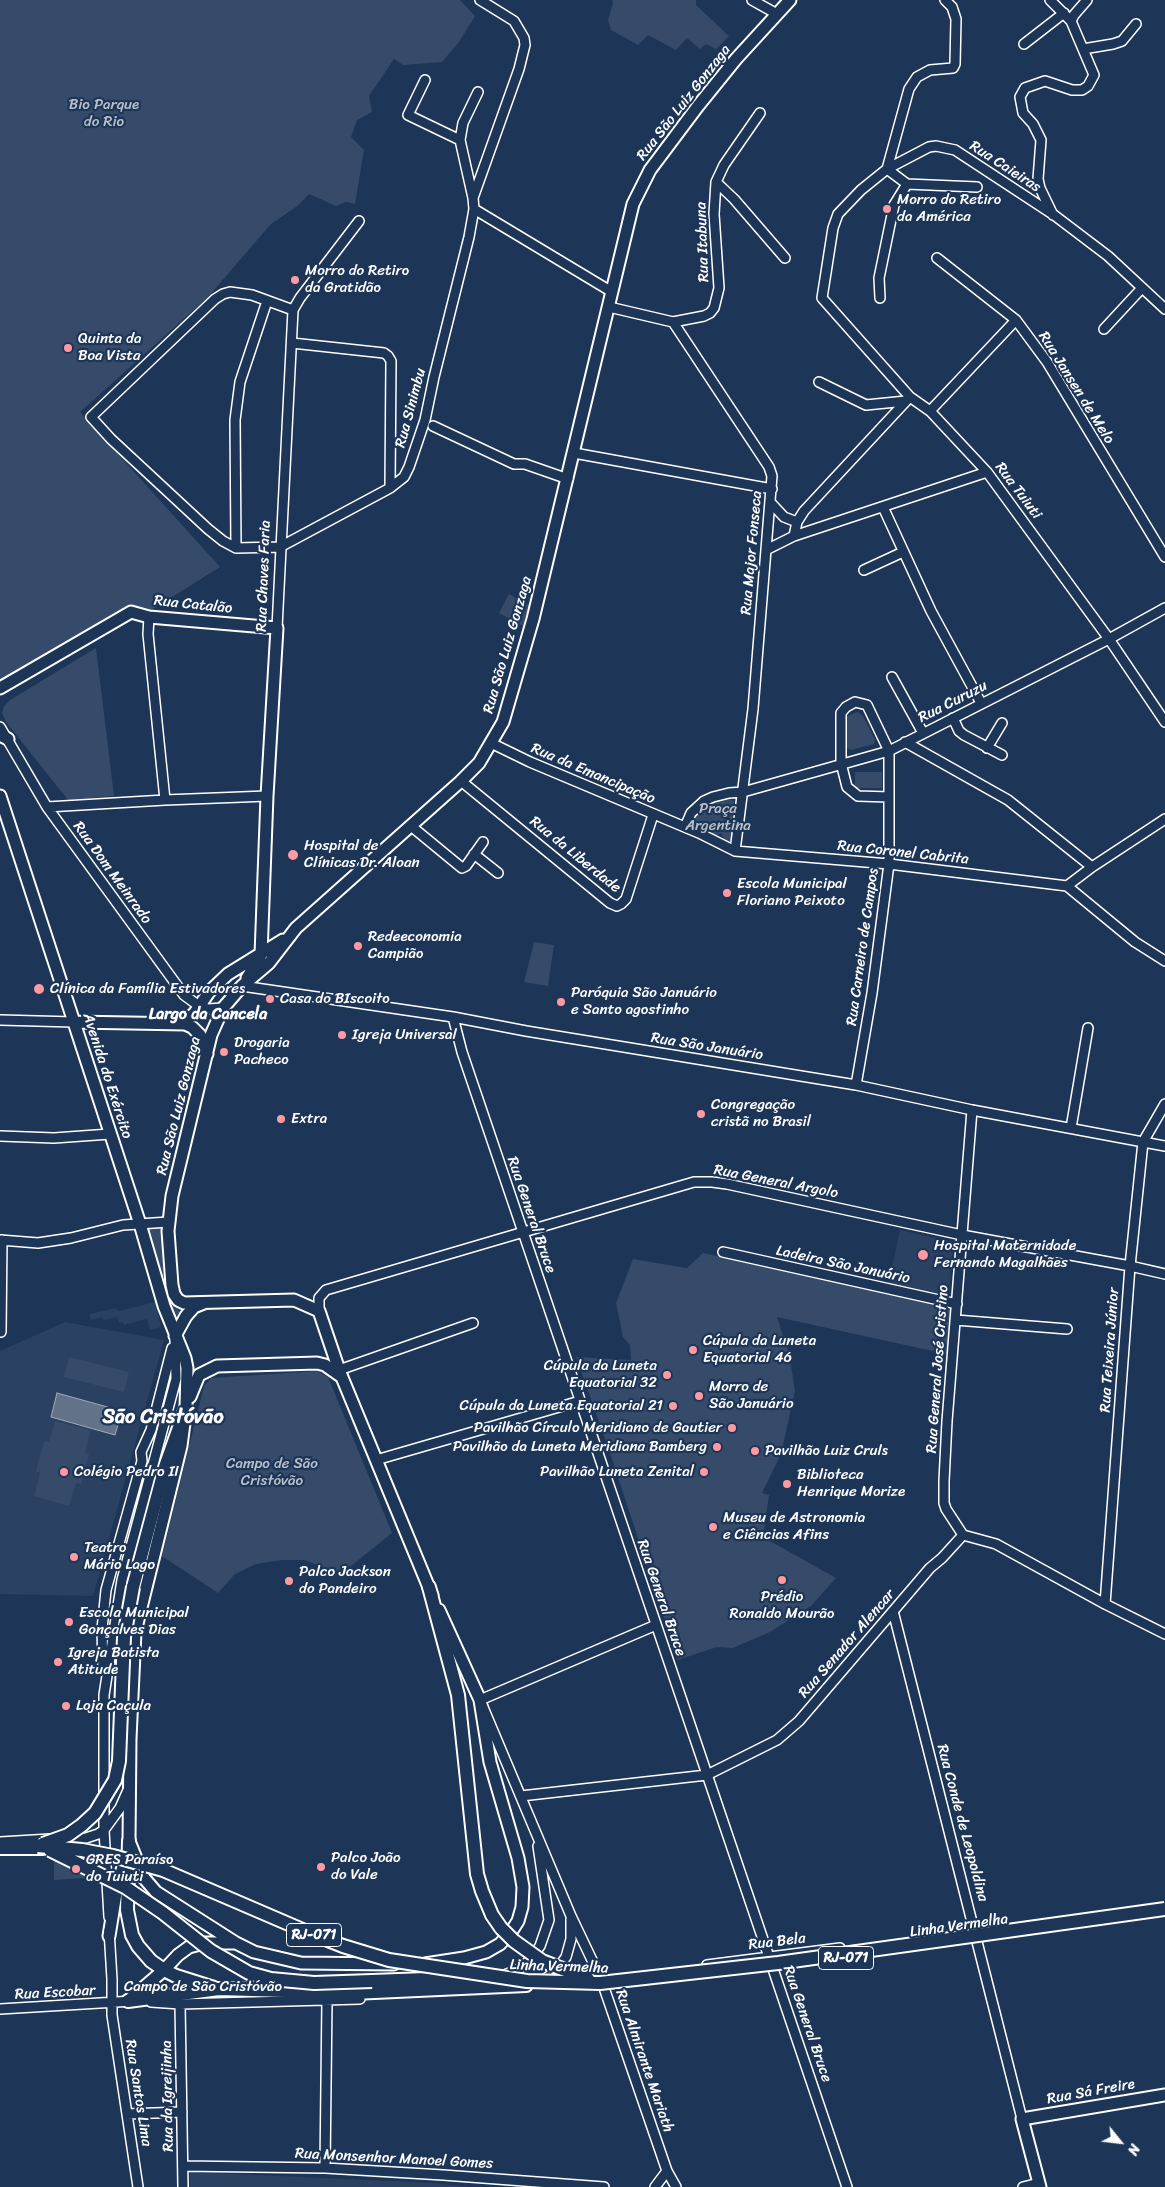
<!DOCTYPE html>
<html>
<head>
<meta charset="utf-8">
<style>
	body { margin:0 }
	#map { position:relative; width:1165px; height:2187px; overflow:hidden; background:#1d3557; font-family:Sriracha,sans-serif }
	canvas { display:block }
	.north { position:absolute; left:1095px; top:2117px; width:50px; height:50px; -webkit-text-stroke:4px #1d3557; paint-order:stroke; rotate:119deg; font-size:14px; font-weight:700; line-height:20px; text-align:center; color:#fff }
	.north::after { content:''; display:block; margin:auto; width:18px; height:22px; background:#fff; clip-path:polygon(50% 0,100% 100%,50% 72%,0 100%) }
</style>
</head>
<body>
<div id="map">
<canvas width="1165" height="2187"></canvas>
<div class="north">N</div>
</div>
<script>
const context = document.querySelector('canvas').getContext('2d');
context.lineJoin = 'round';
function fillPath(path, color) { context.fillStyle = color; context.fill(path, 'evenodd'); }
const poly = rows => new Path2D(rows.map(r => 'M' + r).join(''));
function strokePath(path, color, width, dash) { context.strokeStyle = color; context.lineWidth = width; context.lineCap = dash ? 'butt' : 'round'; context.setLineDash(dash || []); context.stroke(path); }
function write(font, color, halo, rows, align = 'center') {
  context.font = font + ' Sriracha,sans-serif'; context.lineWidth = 4.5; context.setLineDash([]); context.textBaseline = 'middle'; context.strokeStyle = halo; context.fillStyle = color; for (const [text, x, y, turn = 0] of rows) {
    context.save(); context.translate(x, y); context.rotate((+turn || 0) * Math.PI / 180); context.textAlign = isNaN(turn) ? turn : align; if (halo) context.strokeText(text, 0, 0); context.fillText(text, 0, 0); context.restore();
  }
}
const built = poly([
	[900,1230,953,1242,949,1297,888,1285],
	[155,1302,161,1327,150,1330,147,1319,124,1325,123,1322,119,1323,117,1317,104,1320,102,1317,91,1320,89,1314,116,1308,118,1311],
	[65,1322,164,1340,93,1596,0,1594,0,1351],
	[190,2172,434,2183,470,2187,190,2187]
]);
const green = poly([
	[0,0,460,0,475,16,459,42,442,62,403,65,394,59,369,96,372,112,357,120,351,137,364,150,355,204,346,202,336,206,309,194,296,207,271,224,208,297,80,412,220,567,148,612,132,609,0,685],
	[612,0,696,0,696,5,729,36,716,49,706,44,700,49,687,38,676,50,648,35,638,45,611,30,608,20,613,3],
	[509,594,533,607,523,626,499,613],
	[96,648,114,796,68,800,6,722,2,713,4,706,10,700],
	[857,712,863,716,875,740,874,744,851,750,847,748,843,723,846,717],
	[855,772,882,772,882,788,855,788],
	[725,797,734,801,733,832,731,840,725,842,721,833,713,837,693,827,691,823,700,809],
	[534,942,554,945,548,986,524,982],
	[149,1227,160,1227,163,1239,165,1277,168,1296,182,1314,177,1321,167,1297,159,1263,148,1235],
	[703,1253,955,1309,951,1355,777,1317,789,1353,795,1391,781,1454,762,1493,769,1495,763,1537,836,1578,811,1606,770,1632,733,1648,717,1647,678,1660,609,1450,576,1357,631,1360,630,1345,623,1337,616,1303,633,1259,687,1268],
	[69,1357,129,1372,124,1392,64,1377],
	[318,1371,328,1377,392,1533,341,1574,304,1560,281,1560,256,1564,235,1574,218,1593,162,1556,204,1386,211,1378],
	[55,1421,91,1430,85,1452,89,1454,81,1484,76,1483,69,1506,34,1496,40,1473,36,1471,44,1441,49,1442],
	[54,1852,98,1861,98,1877,54,1880]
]);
const water = poly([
	[57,1393,122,1411,115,1435,51,1417,57,1393]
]);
const minor = poly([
	[752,0,777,14],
	[1050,0,1071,21,1094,75,1088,86,1082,90,1072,90,1045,81,1025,88,1020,97,1023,113,1033,124,1041,140,1038,179,1040,188,1053,215],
	[1071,21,1074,15,1087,0],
	[1024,44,1064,13],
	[1083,49,1113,44,1122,41,1136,24],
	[425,80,408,115,460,140],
	[716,182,734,199,785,258],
	[907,184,977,187],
	[473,198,519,69,525,45,524,38,514,21,480,0],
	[474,209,612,292],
	[937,258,1016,320,1047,362,1165,557],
	[880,298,879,278,894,205,907,184,887,169,909,89,917,77,930,70,953,68,955,64,956,19,952,7,945,0],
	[609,307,673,322,769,467,772,476,753,709,735,851],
	[1165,309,1108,256,1054,215,955,150,936,146,929,147,887,169,861,190,838,214,833,228,822,298,910,397,930,411,987,472,1109,639,1165,722],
	[293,310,252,295,230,292,223,294,215,299,91,417,111,439,208,529,223,541,236,548,280,547,390,488,404,477,409,467,425,420,434,377,469,237,474,209,473,198,460,140,463,123,478,92],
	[673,322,704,316,710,313,714,308,719,288,714,214,716,182,724,165,760,113],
	[1104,329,1142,288],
	[292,343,384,353,388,356,391,361,390,488],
	[819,382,866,405,906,401],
	[930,411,1016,320],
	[433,426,514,464,525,464,568,479],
	[574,453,772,489],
	[771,503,784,517,797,522],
	[883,507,931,611,981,703],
	[794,536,797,522,804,511,910,397],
	[236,548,235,420,240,382,267,301],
	[766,550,794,536,987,472],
	[864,570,903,552],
	[149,617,148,634,165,800],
	[277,628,293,310,300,298,359,221],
	[892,677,923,733],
	[953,718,959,731,964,735,1002,755],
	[0,727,47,807,184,995,199,1006,208,1009,223,1008],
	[905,742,1008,800,1092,867],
	[491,743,530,762,699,833,735,851,889,864,1067,886],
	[987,748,1002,723],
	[461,781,610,903,617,906,621,904,626,899,653,815],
	[47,807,165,800,267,796],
	[411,826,462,868,466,866,483,842],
	[685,827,691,813,704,801,713,797,729,793,743,792,889,751,1109,639,1165,608],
	[474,854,498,873],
	[1067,886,1135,942,1165,961],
	[1067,886,1092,867,1165,819],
	[242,986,453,1017,526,1031,856,1085,972,1110,1165,1146],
	[453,1017,462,1052,523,1232,847,2187],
	[0,1020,74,1022],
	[856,1085,872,993,889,864,889,751,867,705,855,702,846,707,841,713,841,763,847,787,858,796,889,797],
	[1071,1128,1088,1028],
	[0,1136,54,1138,110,1134],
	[0,1240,38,1243,71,1238,123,1225,169,1222],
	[723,1252,957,1304],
	[319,1311,319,1298,326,1290,694,1182,712,1182,727,1184,962,1235,1130,1266,1165,1274],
	[956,1320,1067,1329],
	[1,1332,2,1240],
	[339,1370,473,1323],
	[376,1460,580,1401],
	[963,1535,946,1509,944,1503,944,1481,947,1421,972,1110],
	[963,1535,996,1544,1105,1604,1165,1634],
	[1105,1604,1130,1266,1143,1142,1165,1104],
	[893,1611,1022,2119],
	[656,1625,480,1700,571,1916,601,1979,667,2171,676,2187],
	[103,1670,102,1629,106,1590,142,1461,141,1452,151,1430,172,1348],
	[521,1796,707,1775,777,1740,799,1721,930,1568,942,1558,963,1535],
	[63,1839,86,1838,98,1834,104,1830,120,1808,128,1790],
	[0,1842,50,1839],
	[109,1917,104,1830,104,1695,122,1580,176,1379,175,1339],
	[109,1930,112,1979,112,2015,138,2187],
	[707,1965,840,1948],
	[502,1976,519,1969,530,1960,540,1946,549,1920,538,1846],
	[541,1982,556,1971,566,1957,571,1939,571,1919],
	[151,2002,180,2004,360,1999],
	[180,2004,183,2187],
	[0,2009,133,2001],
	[127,2114,182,2112],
	[183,2166,325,2168,443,2175,604,2187],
	[325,2168,327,2000],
	[655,2187,667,2171],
	[1023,2187,1039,2183]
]);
const major = poly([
	[0,688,131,612,149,617,277,628,267,796,261,955,247,978],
	[0,735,8,739],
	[0,796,140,1224,164,1306,185,1358,187,1368,186,1408,181,1446,135,1632,130,1739,129,1841,144,1878,156,1892,236,1943,254,1952,301,1963,394,1964],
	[74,1022,185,1024,192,1027,200,1035,207,1054],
	[181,1023,194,1014,209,992,228,974,283,940],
	[175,1336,186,1316,194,1307,204,1303],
	[190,1397,199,1375,217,1366,317,1363,325,1365,342,1377],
	[432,1595,339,1370,319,1311,294,1300,184,1303,178,1300,174,1294,172,1285,168,1231,172,1196,211,1035,223,1008,242,986,269,963,296,928,461,781,479,763,503,722,533,619,633,204,650,170,698,106,736,59,790,0],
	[109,1936,116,1893,126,1855],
	[425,1964,464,1958,486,1952,500,1944,511,1932,518,1921,522,1907,523,1887,518,1858,490,1762,480,1700,439,1610],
	[128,2001,164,1970,178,1955,189,1947,204,1943,235,1943],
	[1040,2187,1022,2119,1165,2095]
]);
const highway = poly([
	[133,1587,165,1467,186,1408],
	[429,1587,458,1695,477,1874,482,1891,492,1915,501,1928],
	[129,1841,127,1910,132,1935,138,1946,151,1961,164,1970,176,1976,214,1988],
	[0,1848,43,1848],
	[372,1981,480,1977],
	[128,2001,219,1989,353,1993,526,1985]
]);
const highwayBridge = poly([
	[43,1844,68,1835,82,1825,95,1813,115,1780,119,1761,124,1637,133,1587],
	[38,1846,82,1850,113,1856,163,1870,305,1931,343,1946,389,1960,527,1981,600,1983,778,1963,1165,1909],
	[50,1850,125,1887,163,1913,211,1951,249,1973,271,1979,314,1983,372,1981],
	[501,1928,514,1941,542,1961,588,1979]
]);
const markers = [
	[887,209,5,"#ff9aa2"],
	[295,280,5,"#ff9aa2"],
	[68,348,5,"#ff9aa2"],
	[293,855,6,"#ff9aa2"],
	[727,893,5,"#ff9aa2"],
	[358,946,5,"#ff9aa2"],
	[39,989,6,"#ff9aa2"],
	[270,999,5,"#ff9aa2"],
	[561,1002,5,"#ff9aa2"],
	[342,1035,5,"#ff9aa2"],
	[224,1052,5,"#ff9aa2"],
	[701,1114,5,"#ff9aa2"],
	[281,1119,5,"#ff9aa2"],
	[923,1255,6,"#ff9aa2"],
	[693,1350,5,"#ff9aa2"],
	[667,1375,5,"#ff9aa2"],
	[699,1396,5,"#ff9aa2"],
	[673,1406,5,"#ff9aa2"],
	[732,1428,5,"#ff9aa2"],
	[717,1447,5,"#ff9aa2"],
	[755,1451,5,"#ff9aa2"],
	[64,1472,5,"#ff9aa2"],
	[704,1472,5,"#ff9aa2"],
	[787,1484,5,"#ff9aa2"],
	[713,1527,5,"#ff9aa2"],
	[74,1557,5,"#ff9aa2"],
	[782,1580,5,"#ff9aa2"],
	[289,1581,5,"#ff9aa2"],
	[69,1622,5,"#ff9aa2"],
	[58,1662,5,"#ff9aa2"],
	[66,1706,5,"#ff9aa2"],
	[321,1867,5,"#ff9aa2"],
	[76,1869,5,"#ff9aa2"]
];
const shields = [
	[314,1935,55],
	[846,1958,55]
];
const shieldNames = [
	["RJ-071",314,1935],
	["RJ-071",846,1958]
];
const streetNames = [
	["Rua São Luiz Gonzaga",684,103,-52],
	["Rua Caieiras",1005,167,33],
	["Rua Itabuna",703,242,-92],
	["Rua Jansen de Melo",1076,388,58],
	["Rua Sinimbu",411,408,-75],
	["Rua Tuiuti",1018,491,53],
	["Rua Major Fonseca",752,553,-85],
	["Rua Chaves Faria",264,576,-88],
	["Rua Catalão",193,605,6],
	["Rua São Luiz Gonzaga",508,645,-74],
	["Rua Curuzu",953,702,-27],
	["Rua da Emancipação",593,774,23],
	["Rua Coronel Cabrita",903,853,6],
	["Rua da Liberdade",575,855,39],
	["Rua Dom Meinrado",112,873,54],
	["Rua Carneiro de Campos",863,947,-82],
	["Rua São Januário",707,1047,9],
	["Avenida do Exército",107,1076,72],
	["Rua São Luiz Gonzaga",179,1106,-76],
	["Rua General Argolo",776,1182,11],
	["Rua General Bruce",531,1215,71],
	["Ladeira São Januário",843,1265,12],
	["Rua Teixeira Júnior",1110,1350,-86],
	["Rua General José Cristino",938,1369,-86],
	["Rua General Bruce",661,1598,71],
	["Rua Senador Alencar",847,1644,-49],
	["Rua Conde de Leopoldina",962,1823,75],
	["Linha Vermelha",959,1926,-8],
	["Rua Bela",777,1942,-7],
	["Linha Vermelha",559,1967,2],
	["Campo de São Cristóvão",203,1987],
	["Rua Escobar",55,1993,-3],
	["Rua General Bruce",807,2024,71],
	["Rua Almirante Mariath",644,2061,71],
	["Rua Sá Freire",1091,2092,-10],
	["Rua Santos Lima",138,2093,81],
	["Rua da Igreijinha",168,2096,-91],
	["Rua Monsenhor Manoel Gomes",394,2159,3]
];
const parkNames = [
	["Bio Parque",104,105],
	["do Rio",104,122],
	["Praça",718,809],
	["Argentina",718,826],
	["Campo de São",272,1464],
	["Cristóvão",272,1481]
];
const poiNames = [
	["Morro do Retiro",897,200],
	["da América",897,217],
	["Morro do Retiro",305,271],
	["da Gratidão",305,288],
	["Quinta da",78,339],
	["Boa Vista",78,356],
	["Hospital de",304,846],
	["Clínicas Dr. Aloan",304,863],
	["Escola Municipal",737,884],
	["Floriano Peixoto",737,901],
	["Redeeconomia",368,937],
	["Campião",368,954],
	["Clínica da Família Estivadores",50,989],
	["Paróquia São Januário",571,993],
	["e Santo agostinho",571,1010],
	["Casa do BIscoito",280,999],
	["Igreja Universal",352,1035],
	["Drogaria",234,1043],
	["Pacheco",234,1060],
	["Congregação",711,1105],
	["cristã no Brasil",711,1122],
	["Extra",291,1119],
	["Hospital Maternidade",934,1246],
	["Fernando Magalhães",934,1263],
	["Cúpula da Luneta",703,1341],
	["Equatorial 46",703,1358],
	["Cúpula da Luneta",657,1366,"right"],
	["Equatorial 32",657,1383,"right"],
	["Morro de",709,1387],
	["São Januário",709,1404],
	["Cúpula da Luneta Equatorial 21",663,1406,"right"],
	["Pavilhão Círculo Meridiano de Gautier",722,1428,"right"],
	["Pavilhão da Luneta Meridiana Bamberg",707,1447,"right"],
	["Pavilhão Luiz Cruls",765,1451],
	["Colégio Pedro II",74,1472],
	["Pavilhão Luneta Zenital",694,1472,"right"],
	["Biblioteca",797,1475],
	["Henrique Morize",797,1492],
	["Museu de Astronomia",723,1518],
	["e Ciências Afins",723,1535],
	["Teatro",84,1548],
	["Mário Lago",84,1565],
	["Palco Jackson",299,1572],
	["do Pandeiro",299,1589],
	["Prédio",782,1597,"center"],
	["Ronaldo Mourão",782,1614,"center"],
	["Escola Municipal",79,1613],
	["Gonçalves Dias",79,1630],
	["Igreja Batista",68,1653],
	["Atitude",68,1670],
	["Loja Caçula",76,1706],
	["Palco João",331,1858],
	["do Vale",331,1875],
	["GRES Paraíso",86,1860],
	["do Tuiuti",86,1877]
];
const neighbourhoodNames = [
	["Largo da Cancela",208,1015]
];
const districtNames = [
	["São Cristóvão",163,1418]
];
fillPath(built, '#2a4161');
fillPath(green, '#364b69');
fillPath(water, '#617289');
strokePath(water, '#a0aab8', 1);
strokePath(minor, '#fff', 12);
strokePath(major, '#fff', 15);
strokePath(highway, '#fff', 16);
strokePath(minor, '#1d3557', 9);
strokePath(major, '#1d3557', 11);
strokePath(highway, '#1d3557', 12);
strokePath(highwayBridge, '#fff', 16, []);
strokePath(highwayBridge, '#1d3557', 12);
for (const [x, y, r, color] of markers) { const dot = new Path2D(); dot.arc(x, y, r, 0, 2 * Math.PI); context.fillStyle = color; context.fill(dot); strokePath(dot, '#1d3557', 2); }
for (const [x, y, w] of shields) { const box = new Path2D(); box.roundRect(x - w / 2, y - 11.5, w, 23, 4); context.fillStyle = '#1d3557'; context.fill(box); strokePath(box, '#fff', 1); }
write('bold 14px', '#fff', null, shieldNames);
write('15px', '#fff', '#1d3557', streetNames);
write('15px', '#b9c0ca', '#1d3557', parkNames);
write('15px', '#fff', '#1d3557', poiNames, 'left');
write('bold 16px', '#fff', '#1d3557', neighbourhoodNames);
write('bold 20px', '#fff', '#1d3557', districtNames);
</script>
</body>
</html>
